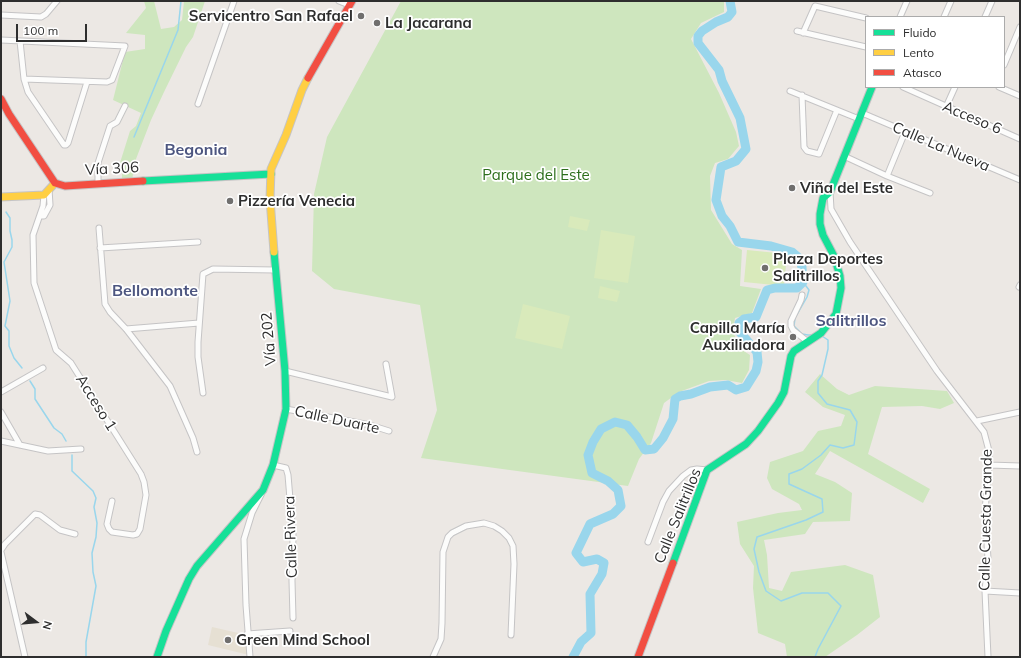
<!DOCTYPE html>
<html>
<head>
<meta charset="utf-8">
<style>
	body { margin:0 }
	#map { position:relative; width:1021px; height:658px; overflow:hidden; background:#ece8e4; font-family:Mulish,sans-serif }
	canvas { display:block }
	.frame { position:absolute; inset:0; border:2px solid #2e2e2e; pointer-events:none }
	.legend { position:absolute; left:865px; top:16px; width:140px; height:72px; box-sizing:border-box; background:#fff; border:1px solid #ababab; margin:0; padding:5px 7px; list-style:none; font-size:12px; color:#2e2e2e }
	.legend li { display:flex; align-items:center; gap:8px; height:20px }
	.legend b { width:20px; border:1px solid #ababab }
	.north { position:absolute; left:16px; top:602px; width:40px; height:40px; -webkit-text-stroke:3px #fff; paint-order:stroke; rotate:106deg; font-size:11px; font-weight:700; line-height:16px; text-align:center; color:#2e2e2e }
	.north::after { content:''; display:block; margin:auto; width:14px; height:18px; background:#2e2e2e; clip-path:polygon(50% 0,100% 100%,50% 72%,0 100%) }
	.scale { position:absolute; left:16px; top:24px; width:71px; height:18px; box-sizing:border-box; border:2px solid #2e2e2e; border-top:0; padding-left:5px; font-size:12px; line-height:14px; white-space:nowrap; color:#2e2e2e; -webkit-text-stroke:3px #fff; paint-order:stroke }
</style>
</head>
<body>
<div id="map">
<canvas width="1021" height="658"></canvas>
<div class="frame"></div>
<ul class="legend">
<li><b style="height:5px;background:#16e098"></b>Fluido</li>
<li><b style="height:5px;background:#ffcf43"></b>Lento</li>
<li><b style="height:5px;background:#f24e42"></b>Atasco</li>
</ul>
<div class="north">N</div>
<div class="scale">100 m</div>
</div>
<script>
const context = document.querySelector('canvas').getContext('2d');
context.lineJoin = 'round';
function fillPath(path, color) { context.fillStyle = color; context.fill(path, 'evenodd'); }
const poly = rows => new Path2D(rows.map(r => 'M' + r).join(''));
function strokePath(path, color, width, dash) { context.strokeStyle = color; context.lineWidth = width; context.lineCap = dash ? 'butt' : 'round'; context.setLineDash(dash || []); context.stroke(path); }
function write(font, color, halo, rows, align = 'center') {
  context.font = font + ' Mulish,sans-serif'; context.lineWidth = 3.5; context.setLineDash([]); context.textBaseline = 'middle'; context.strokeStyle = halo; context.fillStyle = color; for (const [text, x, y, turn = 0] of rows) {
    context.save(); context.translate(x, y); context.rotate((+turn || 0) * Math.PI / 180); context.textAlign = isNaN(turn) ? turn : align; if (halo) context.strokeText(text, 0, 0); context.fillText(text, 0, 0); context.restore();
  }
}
const education = poly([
	[212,627,247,635,249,655,208,645]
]);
const green = poly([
	[144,1,154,1,161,29,174,27,182,20,184,1,205,1,193,37,186,47,164,92,151,120,136,159,132,180,122,180,122,167,119,166,130,131,136,126,141,113,113,100,125,52,145,49,145,35,126,33,146,8],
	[401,1,724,1,724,12,701,23,691,39,719,93,736,132,739,146,728,159,715,163,710,176,711,210,732,244,742,250,740,286,761,289,752,313,735,318,733,331,739,348,750,355,749,370,742,383,726,380,709,381,679,392,664,403,651,443,639,459,628,486,421,458,437,410,420,305,334,289,312,271,314,194,327,137],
	[820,374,837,389,849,395,875,386,947,391,954,403,940,409,922,406,882,407,868,454,930,489,923,503,830,451,815,474,835,482,852,493,850,521,813,522,805,534,764,540,767,555,769,588,782,591,791,572,845,565,873,575,880,617,857,635,825,657,787,657,785,644,758,633,753,588,754,566,740,544,737,522,778,513,802,510,799,504,772,489,767,478,770,462,803,451,818,431,841,426,845,415,823,407,805,392]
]);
const pitch = poly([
	[570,216,590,220,587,231,568,227],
	[601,230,635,236,628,283,594,278],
	[747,250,787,254,784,286,744,282],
	[600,286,620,291,617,302,598,298],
	[523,304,570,316,562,349,515,338]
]);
const stream = poly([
	[134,137,178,30,181,1],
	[6,212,10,218,10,231,12,240,12,247,4,262,10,301,5,326,9,331,9,346,14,358,22,368],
	[803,282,809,290,807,297,795,318,794,326,802,334,808,335,814,335],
	[30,381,35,389,35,399,54,428,62,434,66,441],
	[72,455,72,471,93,491,96,498,94,507,97,523,96,537,92,553,93,572,96,586,86,642,86,657],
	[815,657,818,649,841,606,828,593,802,593,781,601,766,591,759,572,754,549,757,537,806,520,823,512,822,499,789,484,789,474,802,469,821,455,830,445,843,448,854,445,857,422,850,410,827,404,818,393,818,381,822,375,828,349,828,340,822,336]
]);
const river = poly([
	[573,657,581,642,591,633,590,594,602,574,604,563,597,559,583,562,576,553,590,524,613,514,621,506,618,490,608,481,592,473,588,455,593,442,601,429,615,422,627,425,637,437,645,450,654,449,663,438,673,419,675,399,680,396,691,394,710,387,728,385,736,390,746,387,756,371,758,362,757,352,738,330,739,323,744,319,756,317,767,290,775,288,797,288,803,282,802,267,799,258,792,252,771,246,738,242,730,226,722,216,716,200,721,167,736,161,746,149,740,118,722,81,719,70,698,43,698,36,702,31,716,22,728,17,732,12,730,1]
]);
const street = poly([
	[339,1,349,5],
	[1,15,41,17,46,14,57,1],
	[900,17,907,1],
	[944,17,951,1],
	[985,17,992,1],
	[797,31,866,47],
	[803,33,815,6,866,18],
	[1,40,125,46,112,80,107,82,24,79],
	[20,41,24,79,28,92,64,145,66,145,68,143,87,82],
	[1004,65,1020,27],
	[903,87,1020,139],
	[999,87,1020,96],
	[790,91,859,119],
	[802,95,804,147,807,151,819,154,837,110],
	[198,104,234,1],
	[946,107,955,87],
	[862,113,1020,180],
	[844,156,887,176,930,193],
	[887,176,905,132],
	[98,183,98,163,110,126,117,122,125,106],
	[830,192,831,209,850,242,937,371,984,432,989,451,989,465,985,511,988,559,985,591,988,657],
	[44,195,43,206,33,235,34,283,56,350,71,363,141,474,144,482,146,495,140,529,137,534,133,535,112,532,109,529,107,524,112,501],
	[41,216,44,216,50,205,49,189],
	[99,228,105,304,110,312,126,329,170,386,193,438,197,452],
	[100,248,198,242],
	[1019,287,1020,285],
	[802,295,801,300,791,321,791,326,793,330,808,342],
	[126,329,199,323],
	[285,371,392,397,386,364],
	[1,392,43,368],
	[203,393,198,357,198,342,203,274,213,269,275,270],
	[286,409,370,425,389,431],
	[1,412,20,445],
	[977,421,1020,412],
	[1,441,48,451,81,449],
	[273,465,286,468,288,475,293,535,292,581,293,618],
	[989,465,1020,466],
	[648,542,663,502,669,491,683,476,691,470,697,469,707,470],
	[1,550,5,544,35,514,40,515,60,530,75,534],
	[1,552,25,657],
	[985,591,1020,593],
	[247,634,290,631],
	[250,657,246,605,244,539,252,513,261,495],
	[433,657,441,639,442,623,443,552,448,537,452,533,466,526,484,523,494,526,502,531,509,538,513,546,514,564,511,635]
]);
const fast = poly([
	[143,181,271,174],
	[673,563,707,470,746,444,758,431,778,403,784,392,791,356,794,351,821,333,836,314,841,288,840,276,834,256,823,235,820,224,820,214,823,198,830,192,872,87],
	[157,657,166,631,189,579,197,566,263,490,273,465,286,409,285,371,274,252]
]);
const slow = poly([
	[1,197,44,195,55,183],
	[274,252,270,199,271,169,286,135,302,90,308,78]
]);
const jam = poly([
	[308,78,352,1],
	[1,99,9,114,55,183,65,186,143,181],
	[638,657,673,563]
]);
const markers = [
	[361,16,4,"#706f6e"],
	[377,23,4,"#706f6e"],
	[792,188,4,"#706f6e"],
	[230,201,4,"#706f6e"],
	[765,268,4,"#706f6e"],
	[793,337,4,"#706f6e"],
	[228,640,4,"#706f6e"]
];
const poiNames = [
	["Servicentro San Rafael",353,16,"right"],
	["La Jacarana",385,23],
	["Viña del Este",800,188],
	["Pizzería Venecia",238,201],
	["Plaza Deportes",773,259],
	["Salitrillos",773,276],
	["Capilla María",785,328,"right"],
	["Auxiliadora",785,345,"right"],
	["Green Mind School",236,640]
];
const streetNames = [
	["Acceso 6",972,118,23],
	["Calle La Nueva",941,147,23],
	["Vía 306",112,169,-3],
	["Vía 202",269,339,-95],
	["Acceso 1",96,403,58],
	["Calle Duarte",337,420,12],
	["Calle Salitrillos",678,516,-68],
	["Calle Cuesta Grande",986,520,-89],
	["Calle Rivera",291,537,-92]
];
const parkNames = [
	["Parque del Este",536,175]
];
const neighbourhoodNames = [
	["Begonia",196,150],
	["Bellomonte",155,291],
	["Salitrillos",851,321]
];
fillPath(education, '#e6e0d3');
fillPath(green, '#cee6be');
fillPath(pitch, '#d9eabb');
strokePath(stream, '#99d6ec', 1.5);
strokePath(river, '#99d6ec', 9);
strokePath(street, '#c5c4c5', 7);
strokePath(fast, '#c5c4c5', 9);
strokePath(slow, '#c5c4c5', 9);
strokePath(jam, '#c5c4c5', 9);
strokePath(street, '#fcfcfb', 5);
strokePath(fast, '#16e098', 7);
strokePath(slow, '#ffcf43', 7);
strokePath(jam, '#f24e42', 7);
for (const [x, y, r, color] of markers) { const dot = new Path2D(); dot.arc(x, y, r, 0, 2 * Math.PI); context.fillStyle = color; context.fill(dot); strokePath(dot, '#fff', 1.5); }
write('bold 15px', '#2e2e2e', '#fff', poiNames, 'left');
write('15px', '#2e2e2e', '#fff', streetNames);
write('15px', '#2c6e1b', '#fff', parkNames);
write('bold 16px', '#4d5680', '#fff', neighbourhoodNames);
</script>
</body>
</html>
